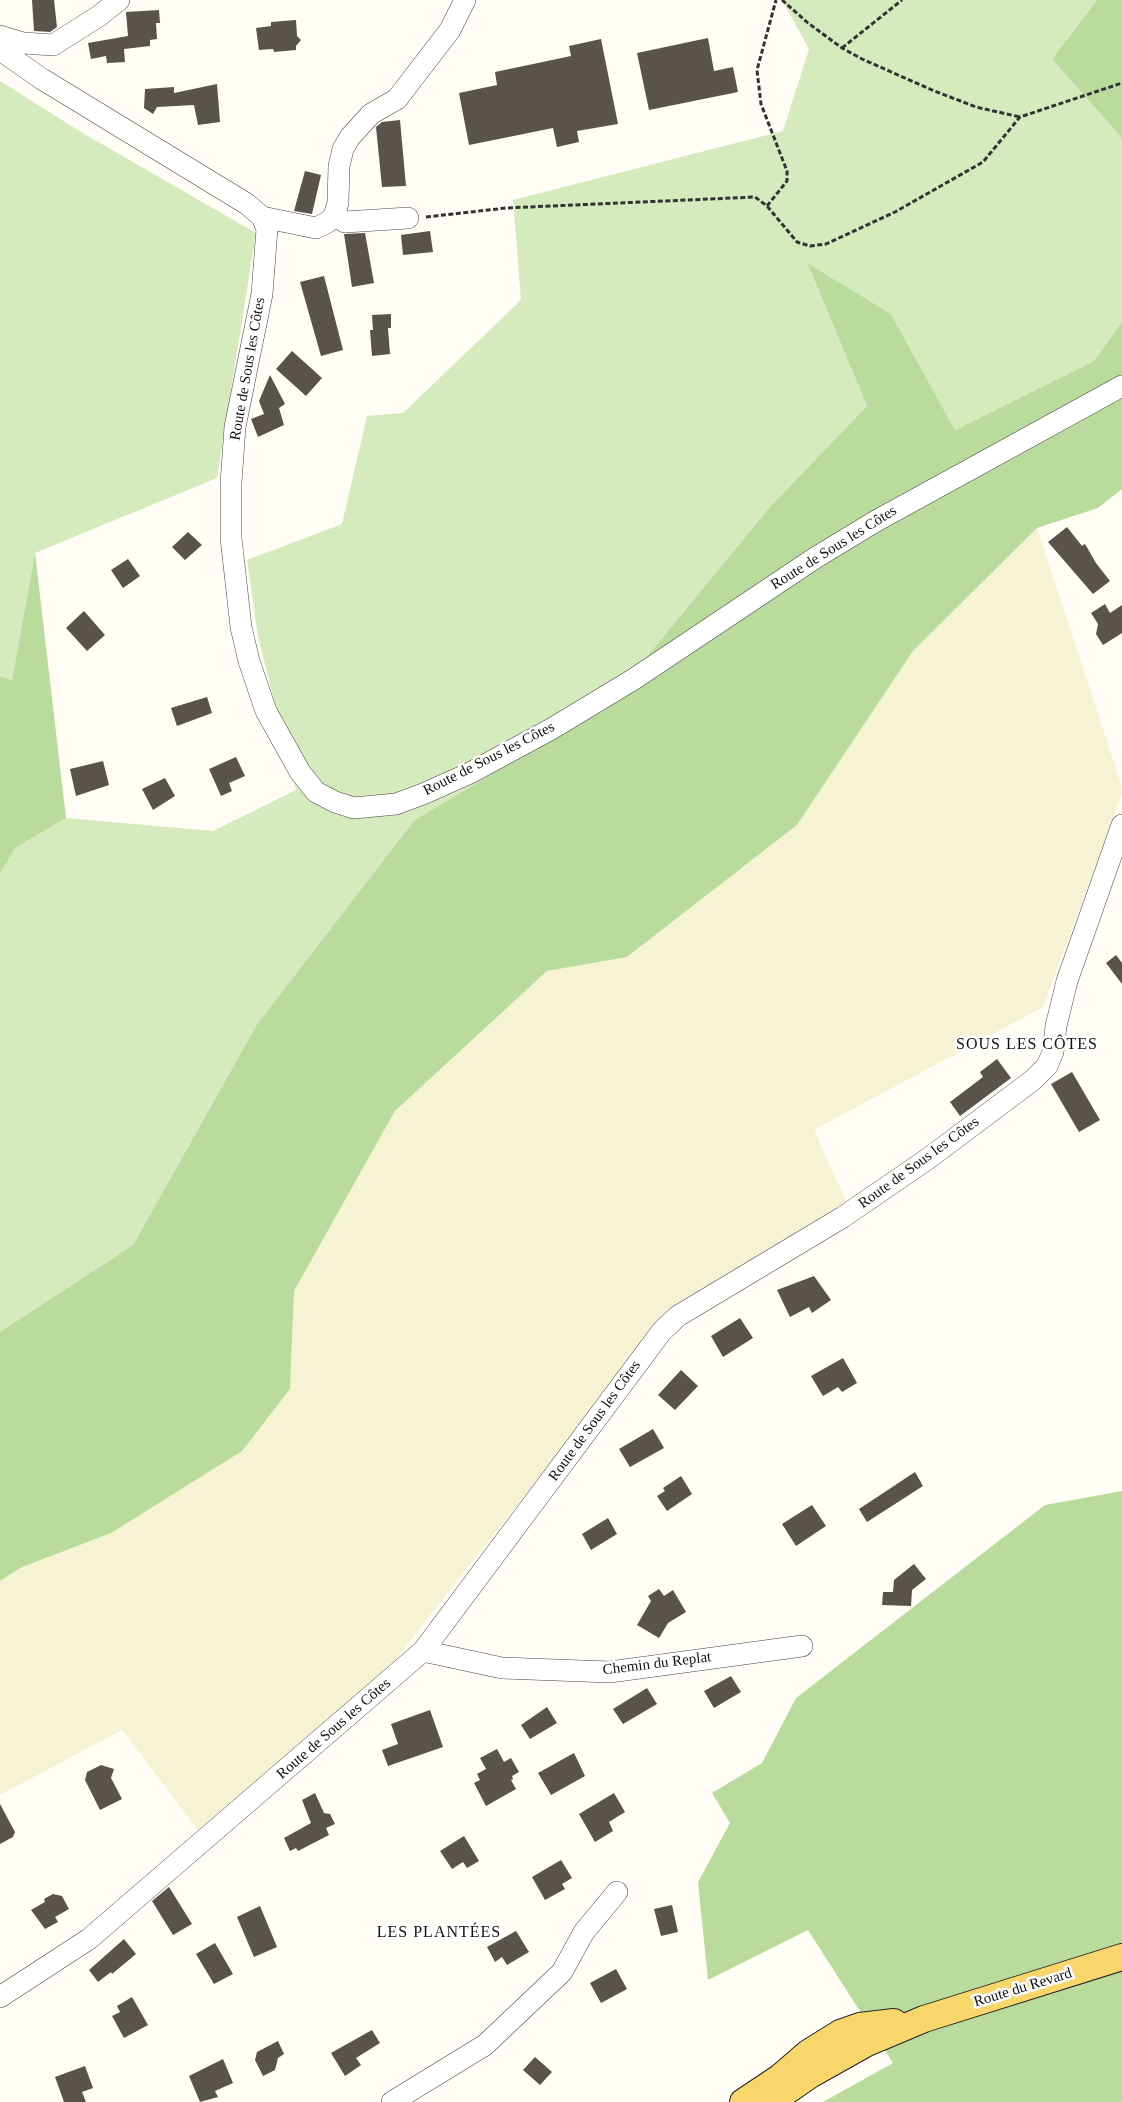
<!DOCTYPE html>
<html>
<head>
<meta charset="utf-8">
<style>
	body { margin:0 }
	canvas { display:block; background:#fffdf5 }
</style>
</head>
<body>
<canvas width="1122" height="2102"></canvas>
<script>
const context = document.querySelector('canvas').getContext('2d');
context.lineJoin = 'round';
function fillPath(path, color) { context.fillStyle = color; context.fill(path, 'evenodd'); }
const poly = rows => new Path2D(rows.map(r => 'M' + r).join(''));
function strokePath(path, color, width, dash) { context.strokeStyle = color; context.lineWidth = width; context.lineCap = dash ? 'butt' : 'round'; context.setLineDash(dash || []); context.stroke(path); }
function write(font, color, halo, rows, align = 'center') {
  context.font = font + ' "Times New Roman",serif'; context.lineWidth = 5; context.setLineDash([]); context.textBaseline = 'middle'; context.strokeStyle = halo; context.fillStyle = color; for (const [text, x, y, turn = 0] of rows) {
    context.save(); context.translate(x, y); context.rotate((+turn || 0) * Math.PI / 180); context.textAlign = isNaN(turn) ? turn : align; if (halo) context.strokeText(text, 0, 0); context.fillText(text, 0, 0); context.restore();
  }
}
const farmland = poly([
	[1037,528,1122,787,1122,794,1043,1007,814,1130,846,1201,662,1321,391,1665,198,1830,122,1730,0,1795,0,1581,290,1389,294,1291,395,1111,547,971,627,957,797,825,913,651]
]);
const green = poly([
	[782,0,1097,0,1052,59,1122,138,1122,322,1094,361,955,430,891,314,807,264,867,406,769,508,608,704,256,1026,133,1245,0,1332,0,874,15,848,66,818,213,831,296,790,258,636,247,560,342,524,367,416,403,413,521,300,513,200,783,131,809,49],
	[0,81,81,132,256,233,217,478,35,553,12,680,0,676]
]);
const forest = poly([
	[1097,0,1122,0,1122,138,1052,59],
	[807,263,891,314,955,430,1094,361,1122,322,1122,489,1098,508,1037,528,913,651,797,825,627,957,547,971,395,1111,294,1291,290,1389,242,1451,111,1533,22,1567,0,1581,0,1332,133,1245,256,1026,414,821,608,704,769,508,867,406],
	[35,553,66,818,15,848,0,874,0,676,12,680],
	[1122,1491,1122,2102,823,2102,893,2063,808,1930,708,1980,698,1882,730,1823,712,1793,762,1763,796,1698,1045,1505]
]);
const building = poly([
	[32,0,54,0,57,27,50,32,34,31],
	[159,10,160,23,156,23,157,39,150,40,150,46,124,49,125,62,107,63,106,56,91,59,88,43,128,36,126,12],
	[296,20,297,36,301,40,296,46,296,50,274,52,273,49,259,50,256,28,271,26,271,22],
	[708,38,714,71,733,67,738,92,649,110,637,53],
	[601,39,618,124,577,131,579,142,557,147,553,128,469,145,459,93,497,85,495,72,571,56,569,46],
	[217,84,220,122,198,125,194,105,157,107,153,114,144,108,145,89,174,87,174,93],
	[400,120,406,186,382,187,376,127,382,122],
	[305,171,321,175,312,214,294,211],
	[430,231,433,252,403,255,401,235],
	[365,233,374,283,352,287,344,234],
	[324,276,343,350,321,356,300,282],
	[391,314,391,328,388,328,390,354,372,356,370,330,373,330,372,315],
	[292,351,322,378,306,396,276,369],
	[270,375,285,404,279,408,284,425,258,437,251,419,264,414,259,401],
	[1067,527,1082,546,1085,544,1096,563,1110,581,1093,594,1048,542],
	[188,532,202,545,185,560,172,547],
	[128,559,140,576,123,588,111,570],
	[1105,604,1110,613,1122,605,1122,633,1103,645,1096,634,1098,624,1091,613],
	[84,611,105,635,87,651,66,628],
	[207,697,212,713,177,726,171,708],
	[236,757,245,776,229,783,232,791,221,796,209,769],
	[103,761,109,785,76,796,70,769],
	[165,778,175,796,153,810,142,789],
	[1116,955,1122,963,1122,984,1106,963],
	[997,1059,1011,1078,960,1116,950,1102,983,1077,980,1072],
	[1072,1072,1100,1120,1079,1132,1051,1084],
	[814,1276,831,1300,812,1313,809,1307,790,1317,777,1290],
	[740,1318,753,1338,723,1357,711,1336],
	[843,1358,857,1383,842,1392,838,1387,823,1396,811,1376],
	[681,1370,698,1386,675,1410,658,1395],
	[653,1429,664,1448,630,1467,619,1449],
	[915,1472,923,1486,867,1522,859,1509],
	[681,1476,692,1494,667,1511,657,1496,665,1491,663,1488],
	[812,1505,826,1526,796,1546,782,1524],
	[608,1518,617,1534,591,1550,582,1534],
	[914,1564,926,1579,912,1590,911,1606,882,1605,883,1592,893,1592,894,1580],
	[659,1589,664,1596,673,1590,686,1612,668,1623,659,1638,637,1625,651,1601,648,1596],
	[731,1676,741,1692,714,1708,704,1691],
	[647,1688,657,1704,623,1724,613,1709],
	[547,1707,557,1723,530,1739,521,1725],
	[430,1710,443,1747,388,1766,382,1750,398,1744,391,1724],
	[497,1749,504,1762,511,1758,519,1772,512,1776,513,1779,511,1780,516,1789,486,1806,474,1783,480,1780,477,1774,486,1769,480,1758],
	[574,1753,585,1776,551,1795,538,1773],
	[101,1765,114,1769,111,1778,122,1799,100,1810,85,1780,87,1772],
	[315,1793,324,1813,330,1814,335,1824,326,1828,329,1835,298,1851,296,1848,290,1851,284,1838,311,1823,302,1800],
	[614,1793,625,1812,609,1822,613,1831,595,1842,579,1814],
	[0,1804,15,1832,13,1837,0,1844],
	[464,1836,479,1861,467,1868,463,1862,452,1869,440,1851],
	[561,1860,572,1878,562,1884,565,1889,545,1900,532,1877],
	[169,1887,192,1924,173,1935,152,1901],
	[53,1894,62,1896,69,1909,55,1917,58,1922,45,1929,31,1910,45,1902,44,1899],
	[672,1905,678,1932,661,1936,654,1909],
	[260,1906,277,1947,254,1957,237,1917],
	[516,1931,529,1952,507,1965,502,1957,495,1962,487,1947],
	[124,1939,136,1954,112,1974,111,1972,98,1982,89,1970],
	[215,1943,233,1974,214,1984,196,1954],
	[616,1969,627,1989,601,2003,590,1983],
	[132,1997,148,2025,124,2038,112,2016,120,2012,117,2006],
	[372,2030,380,2043,356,2058,361,2065,345,2076,331,2053],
	[278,2041,284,2054,278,2058,275,2070,263,2076,255,2060,257,2052],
	[535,2057,552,2072,540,2085,523,2070],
	[223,2059,233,2083,215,2091,218,2097,200,2102,189,2076],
	[85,2066,93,2088,82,2092,86,2102,64,2102,55,2077]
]);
const path = poly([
	[782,0,808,23,842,48,862,59,932,90,976,107,1020,117],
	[842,48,902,0],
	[767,206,787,181,787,171,761,104,757,70,776,0],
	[426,217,506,208,755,197,767,206,797,242,810,246,826,244,895,212,983,162,1020,117,1122,83]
]);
const minor = poly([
	[0,36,23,43,53,45,99,16,119,0],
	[0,50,42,79,247,204,262,217,267,229,262,294,235,427,231,483,231,538,241,627,249,661,266,711,300,772,316,792,335,802,354,808,396,804,423,794,470,773,553,728,634,679,815,558,876,521,1122,386],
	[334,216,345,222,408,218],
	[262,217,316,228,328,222,334,216,338,203,339,166,343,149,350,137,371,114,397,99,450,30,465,0],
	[423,1651,502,1668,610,1672,802,1646],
	[0,1997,89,1939,423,1651,662,1331,678,1316,843,1217,929,1158,1033,1080,1047,1066,1053,1052,1056,1026,1067,981,1122,825],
	[392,2102,485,2045,562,1972,584,1932,617,1892]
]);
const major = poly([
	[743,2102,779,2078,808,2053,840,2033,860,2026,894,2022],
	[771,2102,810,2075,867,2043,924,2019,1122,1957]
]);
const streetNames = [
	["Route de Sous les Côtes",248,369,-80],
	["Route de Sous les Côtes",834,548,-32],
	["Route de Sous les Côtes",489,759,-27],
	["Route de Sous les Côtes",919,1163,-36],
	["Route de Sous les Côtes",595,1421,-54],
	["Chemin du Replat",657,1664,-7],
	["Route de Sous les Côtes",334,1729,-41],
	["Route du Revard",1023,1988,-17]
];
const neighbourhoodNames = [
	["SOUS LES CÔTES",1027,1045],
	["LES PLANTÉES",439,1933]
];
fillPath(farmland, '#f6f3d4');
fillPath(green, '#d5ebbd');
fillPath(forest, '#b9dc9c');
fillPath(building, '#5a524d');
strokePath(minor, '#444', 22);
strokePath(major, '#222', 28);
strokePath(path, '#333', 3, [5, 2.5]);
strokePath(minor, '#fff', 21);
strokePath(major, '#f9d66b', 26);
write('15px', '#111', '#fff', streetNames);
context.letterSpacing = '1px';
write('16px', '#111', '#fff', neighbourhoodNames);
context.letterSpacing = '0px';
</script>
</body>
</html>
